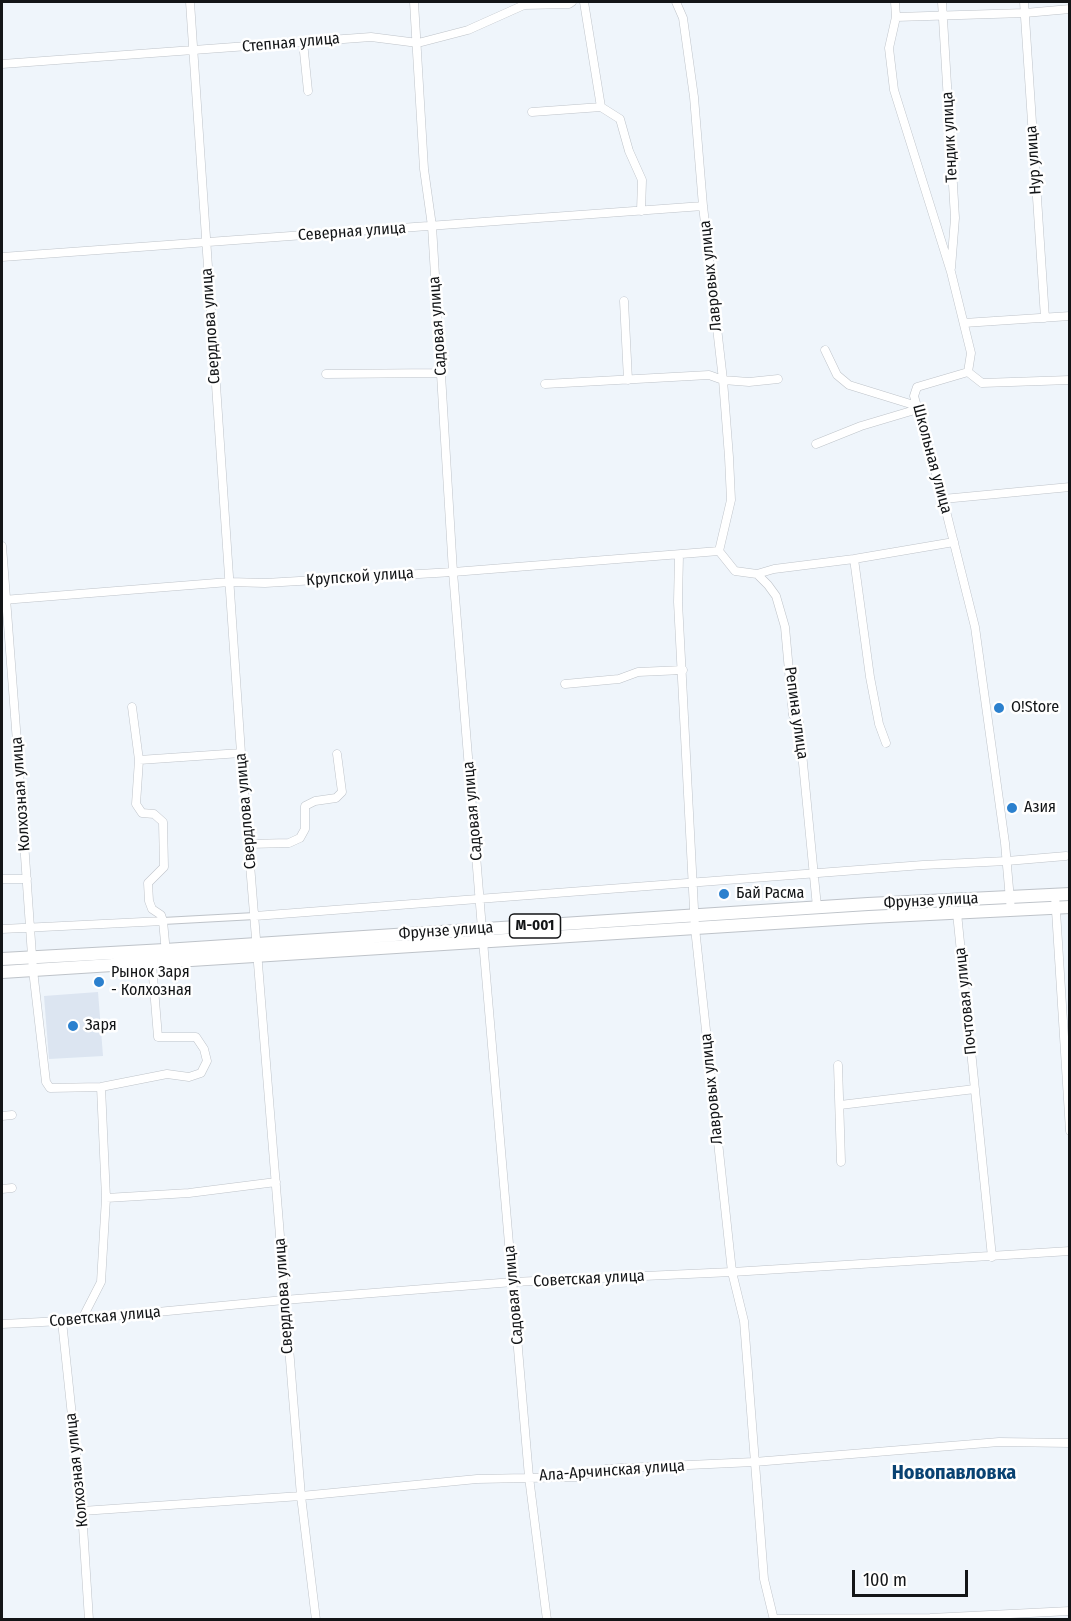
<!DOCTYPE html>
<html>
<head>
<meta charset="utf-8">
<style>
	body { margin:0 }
	#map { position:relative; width:1071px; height:1621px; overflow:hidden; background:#eff5fb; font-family:"Fira Sans Condensed",sans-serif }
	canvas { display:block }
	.frame { position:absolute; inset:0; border:3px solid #131517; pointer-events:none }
	.scale { position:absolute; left:852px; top:1570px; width:116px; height:27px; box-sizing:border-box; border:3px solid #131517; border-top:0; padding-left:8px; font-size:18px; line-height:21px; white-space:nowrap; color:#131517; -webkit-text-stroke:4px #fff; paint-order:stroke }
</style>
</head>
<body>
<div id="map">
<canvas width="1071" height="1621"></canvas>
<div class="frame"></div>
<div class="scale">100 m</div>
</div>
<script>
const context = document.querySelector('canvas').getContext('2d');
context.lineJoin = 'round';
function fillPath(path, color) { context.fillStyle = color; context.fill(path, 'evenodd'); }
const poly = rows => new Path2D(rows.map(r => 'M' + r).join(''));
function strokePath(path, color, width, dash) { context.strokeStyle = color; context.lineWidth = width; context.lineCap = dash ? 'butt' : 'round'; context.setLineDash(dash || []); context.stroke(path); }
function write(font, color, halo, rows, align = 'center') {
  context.font = font + ' "Fira Sans Condensed",sans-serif'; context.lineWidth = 5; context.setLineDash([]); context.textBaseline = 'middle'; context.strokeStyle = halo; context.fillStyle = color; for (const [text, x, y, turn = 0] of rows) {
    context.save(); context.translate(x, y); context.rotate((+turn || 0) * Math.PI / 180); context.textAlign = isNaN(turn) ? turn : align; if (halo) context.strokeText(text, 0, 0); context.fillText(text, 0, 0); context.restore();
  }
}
const built = poly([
	[98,992,103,1056,49,1059,44,996]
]);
const pedestrian = poly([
	[163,921,255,916]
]);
const minor = poly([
	[190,2,241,753,301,1496,316,1620],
	[414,2,424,169,432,226,453,572,482,929,529,1477,547,1620],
	[584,2,601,107,620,119,629,151,642,180,641,211],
	[676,2,683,18,694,97,703,206,723,380,729,457,731,500,719,551],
	[895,2,896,17,889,48,894,90,951,272,971,353,968,372,917,387,914,396,943,499,975,627,1005,843,1011,911],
	[942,2,955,218,951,268],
	[1024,2,1045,318],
	[896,17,1025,13,1070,9],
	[303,42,308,91],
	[2,64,371,37,418,43,468,30,524,5,569,4,572,2],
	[532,112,601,107],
	[2,257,703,206],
	[624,301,628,380],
	[964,323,1070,316],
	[825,350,837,375,849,385,917,406],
	[968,372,982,383,1070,380],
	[326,374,441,373],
	[545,384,709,375,723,380,749,382,778,379],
	[816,444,861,426,918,409],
	[943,499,1070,487],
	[2,546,17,742,33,970,46,1082,50,1088,101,1087,167,1074,189,1077,201,1073,207,1061,204,1049,196,1037,158,1037,152,964],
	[719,551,735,571,757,574,768,585,776,596,785,627,793,715,799,722,817,907],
	[679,555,678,602,695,928,732,1272,744,1321,764,1579,774,1620],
	[854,559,870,677,879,724,886,743],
	[757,574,774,569,854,559,954,542],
	[3,600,229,582,265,583,453,572,719,551],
	[565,684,619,679,638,672,683,670],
	[132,707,139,760,241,753],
	[139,760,136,804,142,813,154,814,163,822,164,867,148,883,149,901,152,909,161,915,163,921,166,953],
	[249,844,289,843,300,838,305,829,305,806,315,801,336,798,342,792,337,754],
	[2,879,27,879],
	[1055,895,1070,1131],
	[957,913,992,1257],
	[255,916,923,865,1007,861,1066,856],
	[2,929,163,921],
	[838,1065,841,1162],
	[840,1105,975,1089],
	[2,1116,12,1115],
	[2,1189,12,1188],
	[106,1198,189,1193,276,1182],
	[82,1319,101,1282,106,1198,101,1087],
	[62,1321,82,1511,89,1620],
	[2,1324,62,1321,284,1300,513,1282,732,1272,1070,1251],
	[82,1511,301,1496,477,1479,576,1477,606,1469,623,1468,754,1462,999,1442,1070,1443],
	[774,1619,930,1618,1070,1611]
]);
const primary = poly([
	[2,959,165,950,868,904,1070,894],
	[2,972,869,917,1070,907]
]);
const markers = [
	[999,708,6,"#2b80ce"],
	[1012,808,6,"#2b80ce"],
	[724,894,6,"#2b80ce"],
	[99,982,6,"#2b80ce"],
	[73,1026,6,"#2b80ce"]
];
const shields = [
	[535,926,51]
];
const shieldNames = [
	["M-001",535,926]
];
const streetNames = [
	["Степная улица",291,43,-5],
	["Тендик улица",950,137,-93],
	["Нур улица",1034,160,-94],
	["Северная улица",352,232,-4],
	["Лавровых улица",711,276,-96],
	["Свердлова улица",211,326,-94],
	["Садовая улица",438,326,-94],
	["Школьная улица",932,459,75],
	["Крупской улица",360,577,-4],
	["Репина улица",796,713,82],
	["Колхозная улица",21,794,-94],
	["Свердлова улица",246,811,-95],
	["Садовая улица",473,811,-95],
	["Фрунзе улица",931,901,-3],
	["Фрунзе улица",446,931,-4],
	["Почтовая улица",966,1001,-96],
	["Лавровых улица",712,1089,-96],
	["Советская улица",589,1279,-3],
	["Садовая улица",514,1295,-95],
	["Свердлова улица",284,1296,-94],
	["Советская улица",105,1317,-5],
	["Колхозная улица",77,1470,-96],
	["Ала-Арчинская улица",612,1471,-4]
];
const poiNames = [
	["O!Store",1011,708],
	["Азия",1024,808],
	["Бай Расма",736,894],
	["Рынок Заря",111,973],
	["- Колхозная",111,991],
	["Заря",85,1026]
];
const quarterNames = [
	["Новопавловка",954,1473]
];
fillPath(built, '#dce5f1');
strokePath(pedestrian, '#bec3c9', 8);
strokePath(minor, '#bec3c9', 9);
strokePath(primary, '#bec3c9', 14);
strokePath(pedestrian, '#fff', 6);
strokePath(minor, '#fff', 8);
strokePath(primary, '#fff', 12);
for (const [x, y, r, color] of markers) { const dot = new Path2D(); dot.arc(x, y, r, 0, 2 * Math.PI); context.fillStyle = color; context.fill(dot); strokePath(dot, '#fff', 2); }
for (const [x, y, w] of shields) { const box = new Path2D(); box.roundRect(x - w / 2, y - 12, w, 24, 4.5); context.fillStyle = '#fff'; context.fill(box); strokePath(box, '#131517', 1.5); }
write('bold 15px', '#131517', null, shieldNames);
write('16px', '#131517', '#fff', streetNames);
write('16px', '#131517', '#fff', poiNames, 'left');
write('bold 20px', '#094272', '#fff', quarterNames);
</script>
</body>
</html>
